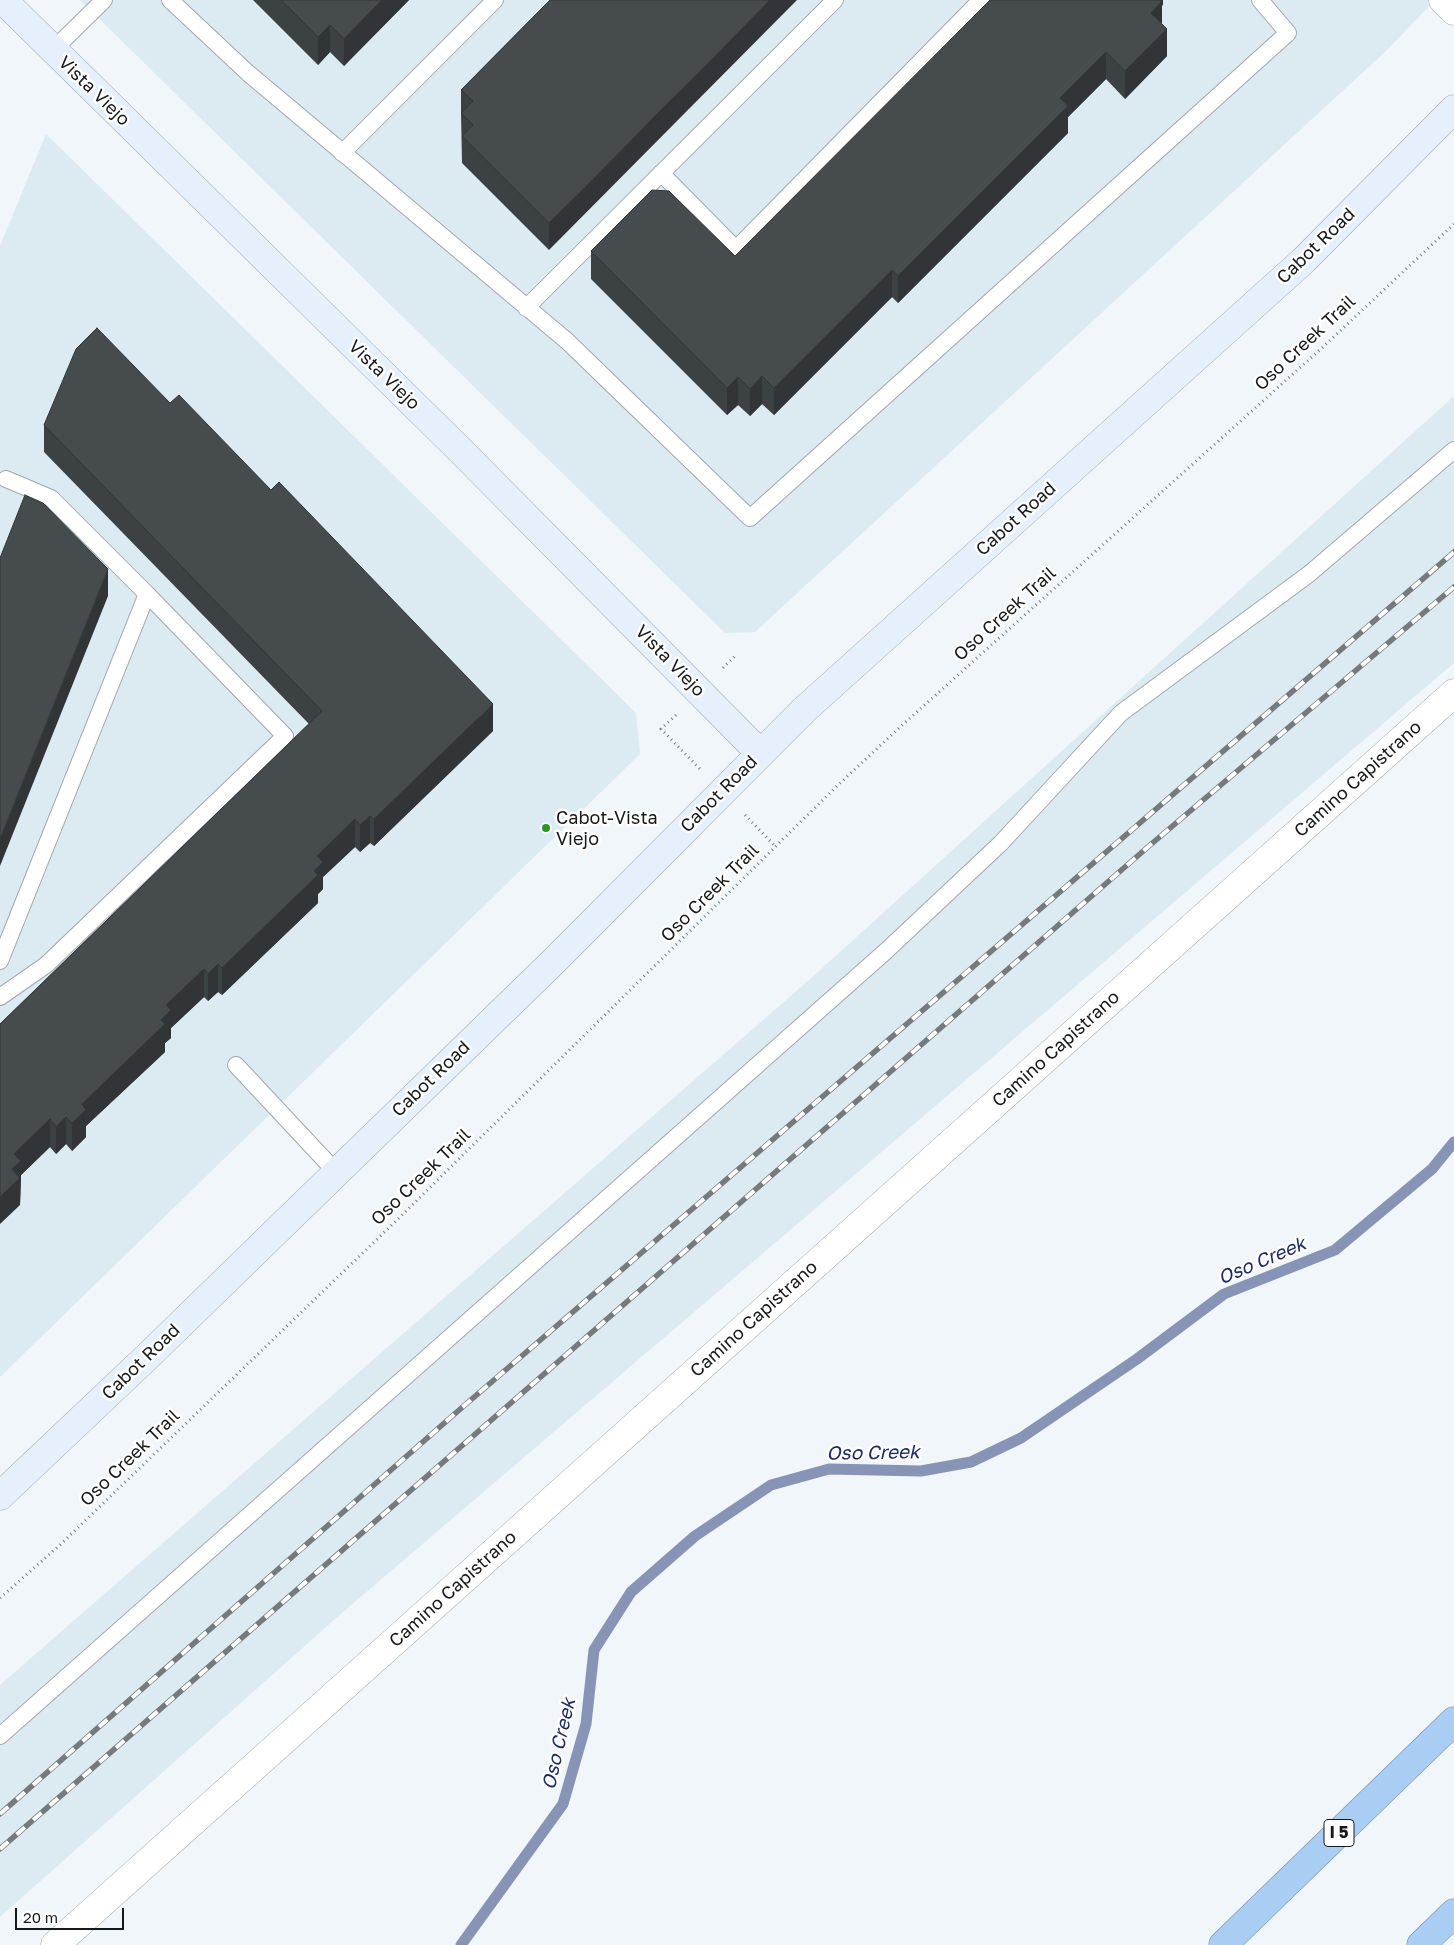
<!DOCTYPE html>
<html>
<head>
<meta charset="utf-8">
<style>
	body { margin:0 }
	#map { position:relative; width:1454px; height:1945px; overflow:hidden; background:#f0f6fa; font-family:"Golos Text",sans-serif }
	canvas { display:block }
	.scale { position:absolute; left:15px; top:1908px; width:109px; height:22px; box-sizing:border-box; border:2px solid #161819; border-top:0; padding-left:6px; font-size:15px; line-height:18px; white-space:nowrap; color:#161819; -webkit-text-stroke:4px #fff; paint-order:stroke }
</style>
</head>
<body>
<div id="map">
<canvas width="1454" height="1945"></canvas>
<div class="scale">20 m</div>
</div>
<script>
const context = document.querySelector('canvas').getContext('2d');
context.lineJoin = 'round';
function fillPath(path, color) { context.fillStyle = color; context.fill(path, 'evenodd'); }
const poly = rows => new Path2D(rows.map(r => 'M' + r).join(''));
function strokePath(path, color, width, dash) { context.strokeStyle = color; context.lineWidth = width; context.lineCap = dash ? 'butt' : 'round'; context.setLineDash(dash || []); context.stroke(path); }
function write(font, color, halo, rows, align = 'center') {
  context.font = font + ' "Golos Text",sans-serif'; context.lineWidth = 5; context.setLineDash([]); context.textBaseline = 'middle'; context.strokeStyle = halo; context.fillStyle = color; for (const [text, x, y, turn = 0] of rows) {
    context.save(); context.translate(x, y); context.rotate((+turn || 0) * Math.PI / 180); context.textAlign = isNaN(turn) ? turn : align; if (halo) context.strokeText(text, 0, 0); context.fillText(text, 0, 0); context.restore();
  }
}
const built = poly([
	[80,0,1435,0,1386,51,755,632,725,633],
	[46,134,636,713,640,754,0,1377,0,246],
	[1454,396,1454,663,343,1612,0,1917,0,1685,809,980]
]);
const stream = poly([
	[461,1945,563,1804,586,1724,594,1650,631,1592,695,1536,771,1485,829,1469,921,1471,971,1462,1021,1438,1137,1359,1224,1294,1335,1250,1432,1169,1454,1142]
]);
const path = poly([
	[723,668,735,656],
	[676,715,661,729,700,769],
	[745,815,776,847],
	[0,1598,60,1545,398,1219,837,786,899,728,1323,347,1454,224]
]);
const lane = poly([
	[170,0,248,73,567,341,750,518,1288,33,1260,0],
	[53,50,104,0],
	[342,153,495,0],
	[661,173,736,249,981,0],
	[526,308,835,0],
	[0,961,147,594,51,498,6,479],
	[0,997,46,965,285,736,147,594],
	[236,1065,336,1172],
	[0,1736,886,951,1001,843,1121,713,1309,574,1454,450]
]);
const street = poly([
	[1443,0,1454,11],
	[55,1945,1454,693]
]);
const secondary = poly([
	[3,0,459,449,760,753],
	[0,1496,149,1355,554,961,804,710,1303,261,1454,109]
]);
const highway = poly([
	[1223,1945,1454,1721],
	[1421,1945,1454,1913]
]);
const rail = poly([
	[0,1814,458,1411,1454,552],
	[0,1849,1149,846,1454,587]
]);
const wall = poly([
	[253,0,409,0,344,66,330,52,318,65],
	[550,0,549,250,462,163,461,113,461,90],
	[1163,0,1163,4,1162,6,1162,24,1167,56,1125,99,1106,79,1068,117,1068,133,898,303,892,297,774,415,762,404,750,416,738,405,727,415,591,279,591,251,735,256],
	[170,403,493,731,374,846,370,843,360,852,355,847,323,877,323,889,318,894,318,903,222,995,218,992,208,1001,204,997,171,1028,171,1038,165,1043,165,1052,86,1126,86,1137,72,1151,66,1144,56,1154,50,1147,21,1175,20,1205,0,1024,309,724,44,452,44,425]
]);
const shadedWall = poly([
	[382,0,409,0,344,66,344,39],
	[770,0,797,0,549,250,549,223],
	[1150,0,1163,0,1163,4,1162,6,1162,29,1151,40],
	[330,25,330,52,318,65,318,37],
	[1167,29,1167,56,1125,99,1125,71],
	[1106,52,1106,79,1068,117,1068,133,898,303,898,276,1060,98],
	[892,270,892,297,774,415,774,388],
	[762,376,762,404,750,416,750,389],
	[738,377,738,405,727,415,727,388],
	[108,569,108,596,0,866,0,839],
	[493,704,493,731,374,846,374,819],
	[370,816,370,843,360,852,360,825],
	[355,819,355,847,323,877,323,889,318,894,318,903,222,995,222,968,314,871,317,856],
	[218,964,218,992,208,1001,208,974],
	[204,969,204,997,171,1028,171,1038,165,1043,165,1052,86,1126,86,1137,72,1151,72,1123,82,1104,161,1020,166,1005],
	[66,1117,66,1144,56,1154,56,1127],
	[50,1119,50,1147,21,1175,20,1205,0,1224,0,1197,12,1169,14,1154]
]);
const building = poly([
	[281,0,382,0,344,39,330,25,318,37,281,0],
	[550,0,770,0,549,223,462,136,473,125,461,113,473,101,461,90,550,0],
	[990,0,1160,0,1162,1,1151,13,1167,29,1125,71,1106,52,1060,98,1068,106,898,276,892,270,774,388,762,376,750,389,738,377,727,388,591,251,652,190,669,191,735,256,990,0],
	[97,328,170,403,179,395,271,490,279,482,493,704,374,819,370,816,360,825,355,819,317,856,323,862,314,871,318,875,222,968,218,964,208,974,204,969,166,1005,171,1010,161,1020,165,1024,82,1104,86,1110,72,1123,66,1117,56,1127,50,1119,14,1154,21,1161,12,1169,20,1178,0,1197,0,1024,322,711,44,425,76,349,97,328],
	[25,495,43,503,108,569,0,839,0,558,25,495]
]);
const markers = [
	[546,828,5,"#269724"]
];
const shields = [
	[1339,1833,30]
];
const shieldNames = [
	["I 5",1339,1833]
];
const streetNames = [
	["Vista Viejo",94,91,44],
	["Cabot Road",1316,246,-44],
	["Oso Creek Trail",1305,343,-43],
	["Vista Viejo",384,375,44],
	["Cabot Road",1016,519,-42],
	["Oso Creek Trail",1005,614,-42],
	["Vista Viejo",670,661,46],
	["Camino Capistrano",1358,779,-42],
	["Cabot Road",719,794,-45],
	["Oso Creek Trail",710,893,-45],
	["Camino Capistrano",1056,1049,-42],
	["Cabot Road",431,1079,-44],
	["Oso Creek Trail",421,1177,-44],
	["Camino Capistrano",754,1319,-42],
	["Cabot Road",141,1362,-44],
	["Oso Creek Trail",130,1458,-44],
	["Camino Capistrano",453,1589,-42]
];
const poiNames = [
	["Cabot-Vista",556,818],
	["Viejo",556,839]
];
const waterNames = [
	["Oso Creek",1262,1261,-23],
	["Oso Creek",873,1453,-1],
	["Oso Creek",559,1744,-77]
];
fillPath(built, '#dceaf2');
strokePath(stream, '#8894b6', 11);
strokePath(lane, '#a1a7ab', 18);
strokePath(street, '#a1a7ab', 29);
strokePath(secondary, '#a1a7ab', 29);
strokePath(highway, '#768ea7', 29);
strokePath(path, '#797d7f', 3, [1, 4]);
strokePath(lane, '#fff', 16);
strokePath(street, '#fff', 28);
strokePath(secondary, '#e6f0fc', 28);
strokePath(highway, '#aacdf4', 28);
strokePath(rail, '#767a7c', 5.5);
strokePath(rail, '#fff', 4, [11]);
fillPath(wall, '#3c4143');
fillPath(shadedWall, '#313537');
fillPath(building, '#464c4e');
strokePath(building, '#313537', 1);
for (const [x, y, r, color] of markers) { const dot = new Path2D(); dot.arc(x, y, r, 0, 2 * Math.PI); context.fillStyle = color; context.fill(dot); strokePath(dot, '#fff', 2); }
for (const [x, y, w] of shields) { const box = new Path2D(); box.roundRect(x - w / 2, y - 13.5, w, 27, 4); context.fillStyle = '#fff'; context.fill(box); strokePath(box, '#161819', 1); }
write('bold 16px', '#161819', null, shieldNames);
write('18px', '#161819', '#fff', streetNames);
write('18px', '#161819', '#fff', poiNames, 'left');
write('italic 19px', '#1f2b64', '#fff', waterNames);
</script>
</body>
</html>
